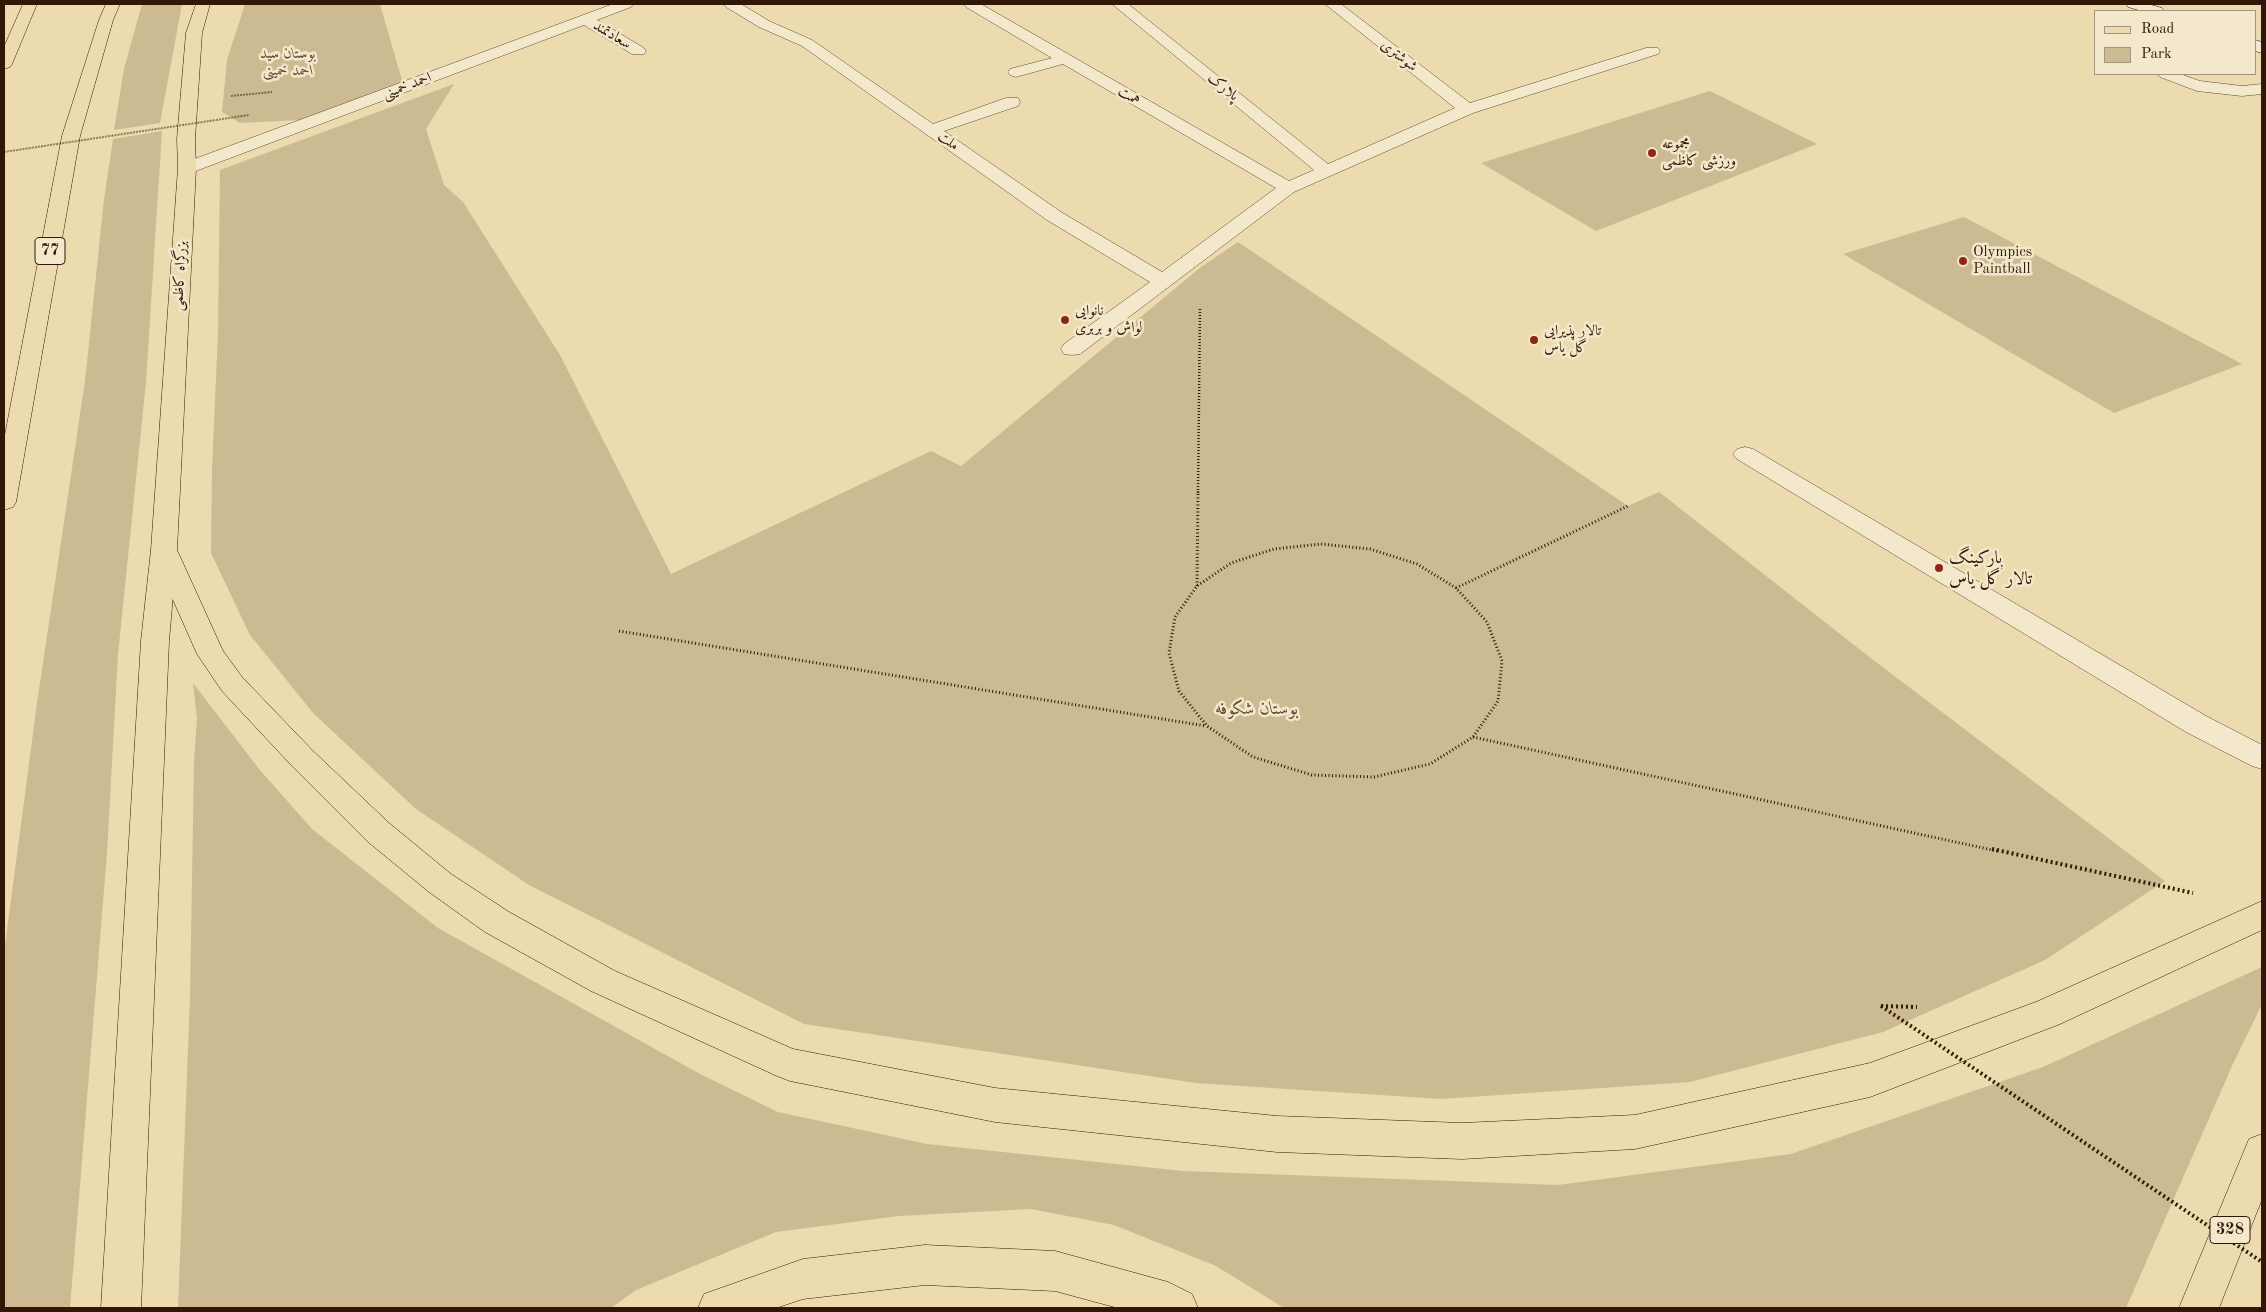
<!DOCTYPE html>
<html>
<head>
<meta charset="utf-8">
<style>
	body { margin:0 }
	#map { position:relative; width:2266px; height:1312px; overflow:hidden; background:#ecdbaf; font-family:"Old Standard TT",serif }
	canvas { display:block }
	.frame { position:absolute; inset:0; border:5px solid #311706; pointer-events:none }
	.legend { position:absolute; left:2094px; top:10px; width:162px; height:65px; box-sizing:border-box; background:#f3e8cb; border:1px solid #a5947c; margin:0; padding:6px 9px; list-style:none; font-size:15px; color:#311706 }
	.legend li { display:flex; align-items:center; gap:10px; height:25px }
	.legend b { width:25px; border:1px solid #a5947c }
</style>
</head>
<body>
<div id="map">
<canvas width="2266" height="1312"></canvas>
<div class="frame"></div>
<ul class="legend">
<li><b style="height:6px;background:#ecdbaf"></b>Road</li>
<li><b style="height:14px;background:#ccba92"></b>Park</li>
</ul>
</div>
<script>
const context = document.querySelector('canvas').getContext('2d');
context.lineJoin = 'round';
function fillPath(path, color) { context.fillStyle = color; context.fill(path, 'evenodd'); }
const poly = rows => new Path2D(rows.map(r => 'M' + r).join(''));
function strokePath(path, color, width, dash) { context.strokeStyle = color; context.lineWidth = width; context.lineCap = dash ? 'butt' : 'round'; context.setLineDash(dash || []); context.stroke(path); }
function write(font, color, halo, rows, align = 'center') {
  context.font = font + ' "Old Standard TT",Amiri,serif'; context.lineWidth = 5; context.setLineDash([]); context.textBaseline = 'middle'; context.strokeStyle = halo; context.fillStyle = color; for (const [text, x, y, turn = 0] of rows) {
    context.save(); context.translate(x, y); context.rotate((+turn || 0) * Math.PI / 180); context.textAlign = isNaN(turn) ? turn : align; if (halo) context.strokeText(text, 0, 0); context.fillText(text, 0, 0); context.restore();
  }
}
const green = poly([
	[142,4,182,4,160,123,114,130,124,69],
	[245,4,380,4,403,84,301,120,240,123,222,112,227,60],
	[454,84,426,129,444,185,463,202,560,355,671,574,931,451,961,466,1201,267,1238,242,1628,506,1659,492,1872,659,2165,881,2045,960,1883,1032,1690,1082,1441,1099,1196,1083,804,1024,529,885,416,809,314,714,250,635,211,553,212,470,218,332,220,170],
	[1710,91,1817,144,1596,231,1481,163],
	[162,131,146,382,118,654,107,853,70,1308,4,1308,4,953,37,703,85,381,104,199,113,139],
	[1964,217,2242,364,2114,413,1843,254],
	[193,683,259,769,312,829,438,928,700,1074,778,1112,927,1144,1183,1171,1558,1185,1791,1154,2043,1067,2262,967,2262,1004,2232,1066,2126,1308,1284,1308,1216,1266,1114,1225,1031,1209,899,1216,776,1232,636,1290,611,1308,178,1308,190,997,194,761,197,719]
]);
const pathFar3 = poly([
	[231,96,272,92]
]);
const pathFar2 = poly([
	[1198,493,1200,307]
]);
const pathFar1 = poly([
	[1321,544,1370,549,1417,564,1456,588,1487,622,1502,661,1498,701,1473,737,1430,764,1374,777,1312,775,1253,757,1207,726,1179,691,1169,653,1175,617,1197,586,1231,563,1274,549,1321,544],
	[1197,586,1198,491],
	[1456,588,1628,506],
	[619,631,1206,726],
	[1473,737,1997,851]
]);
const path = poly([
	[1992,849,2193,893],
	[1881,1006,1917,1007]
]);
const lane = poly([
	[2158,74,2180,74,2200,81,2242,86,2262,84,2262,94,2242,96,2197,91,2160,77,2158,74],
	[1745,447,1753,449,2206,716,2262,745,2262,769,2252,766,2186,732,1737,459,1733,454,1737,449,1745,447]
]);
const street = poly([
	[613,4,633,4,631,7,597,20,644,48,646,51,644,54,632,54,584,25,193,172,181,172,178,168,181,164,613,4],
	[724,4,741,4,769,21,812,40,933,124,1006,98,1018,98,1020,102,1018,106,944,131,1061,212,1162,272,1276,188,1063,64,1016,77,1010,75,1008,72,1010,69,1052,58,966,7,964,4,981,4,1289,181,1314,170,1112,4,1128,4,1328,164,1455,108,1325,4,1341,4,1470,103,1646,48,1658,48,1660,51,1658,54,1473,113,1294,192,1080,354,1072,355,1064,354,1061,349,1064,344,1150,282,1047,220,802,46,759,27,726,7,724,4]
]);
const secondary = poly([
	[2126,4,2148,4,2162,8,2164,11,2142,11,2128,7,2126,4],
	[2255,40,2262,42,2262,53,2255,51,2255,40]
]);
const primary = poly([
	[164,542,173,544,177,550,223,651,242,677,312,750,389,823,451,874,509,912,615,971,793,1049,995,1088,1277,1116,1462,1123,1635,1115,1870,1063,2036,1002,2262,901,2262,930,2060,1024,1870,1097,1635,1149,1462,1159,1277,1152,995,1122,790,1081,777,1076,591,991,485,932,429,892,367,841,292,766,222,691,197,654,151,550,155,544,164,542],
	[2262,1134,2262,1199,2219,1308,2179,1308,2249,1139,2262,1134],
	[925,1245,1055,1251,1168,1282,1192,1294,1198,1308,1118,1308,1055,1291,925,1285,803,1299,776,1308,698,1308,704,1294,803,1259,925,1245]
]);
const highway = poly([
	[23,4,37,4,12,64,10,67,4,69,4,47,23,4],
	[106,4,120,4,113,20,80,136,16,502,13,507,4,510,4,440,62,136,99,20,106,4],
	[196,4,210,4,202,33,195,139,196,168,177,550,169,641,141,1308,101,1308,141,641,151,550,178,168,177,139,186,33,196,4]
]);
const pathBridgeFar1 = poly([
	[4,152,249,115]
]);
const pathBridge = poly([
	[1881,1006,2262,1262]
]);
const markers = [
	[1652,153,5,"#8f2418"],
	[1963,261,5,"#8f2418"],
	[1065,320,5,"#8f2418"],
	[1534,340,5,"#8f2418"],
	[1939,568,5,"#8f2418"]
];
const farStreetnames = [
	["سعادتمند",612,35,31],
	["شوشتری",1399,56,38],
	["احمد خمینی",407,86,-21],
	["پلارک",1223,87,39],
	["همت",1129,96,30],
	["ملت",948,141,35],
	["بزرگراه کاظمی",180,276,-87]
];
const farParknames = [
	["بوستان سید",288,54],
	["احمد خمینی",288,71]
];
const farPoinames = [
	["مجموعه",1662,144],
	["ورزشی کاظمی",1662,161],
	["Olympics",1973,252],
	["Paintball",1973,269],
	["نانوایی",1075,311],
	["لواش و بربری",1075,328],
	["تالار پذیرایی",1544,331],
	["گل یاس",1544,348]
];
const shields = [
	[50,251,30],
	[2230,1230,40]
];
const shieldNames = [
	["77",50,251],
	["328",2230,1230]
];
const poiNames = [
	["پارکینگ",1949,558],
	["تالار گل یاس",1949,579]
];
const parkNames = [
	["بوستان شکوفه",1257,709]
];
fillPath(green, '#ccba92');
strokePath(lane, '#604830', 1);
strokePath(street, '#604830', 1);
strokePath(secondary, '#311706', 1);
strokePath(primary, '#311706', 1);
strokePath(highway, '#311706', 1);
strokePath(pathFar3, '#311706', 2, [0.5, 1]);
strokePath(pathFar2, '#311706', 2.5, [1, 2]);
strokePath(pathFar1, '#311706', 3, [1, 2.5]);
strokePath(path, '#311706', 4, [2, 3]);
fillPath(lane, '#f3e8cb');
fillPath(street, '#f3e8cb');
fillPath(secondary, '#f3e8cb');
fillPath(primary, '#ecdbaf');
fillPath(highway, '#ecdbaf');
strokePath(pathBridgeFar1, '#311706', 2, [0.5, 1]);
strokePath(pathBridge, '#311706', 4, [2, 3]);
for (const [x, y, r, color] of markers) { const dot = new Path2D(); dot.arc(x, y, r, 0, 2 * Math.PI); context.fillStyle = color; context.fill(dot); strokePath(dot, '#f3e8cb', 2); }
write('15px', '#311706', '#f3e8cb', farStreetnames);
write('italic 15px', '#604830', '#f3e8cb', farParknames);
write('15px', '#311706', '#f3e8cb', farPoinames, 'left');
for (const [x, y, w] of shields) { const box = new Path2D(); box.roundRect(x - w / 2, y - 13.5, w, 27, 4); context.fillStyle = '#f3e8cb'; context.fill(box); strokePath(box, '#311706', 1); }
write('bold 16px', '#311706', null, shieldNames);
write('18px', '#311706', '#f3e8cb', poiNames, 'left');
write('italic 18px', '#604830', '#f3e8cb', parkNames);
</script>
</body>
</html>
